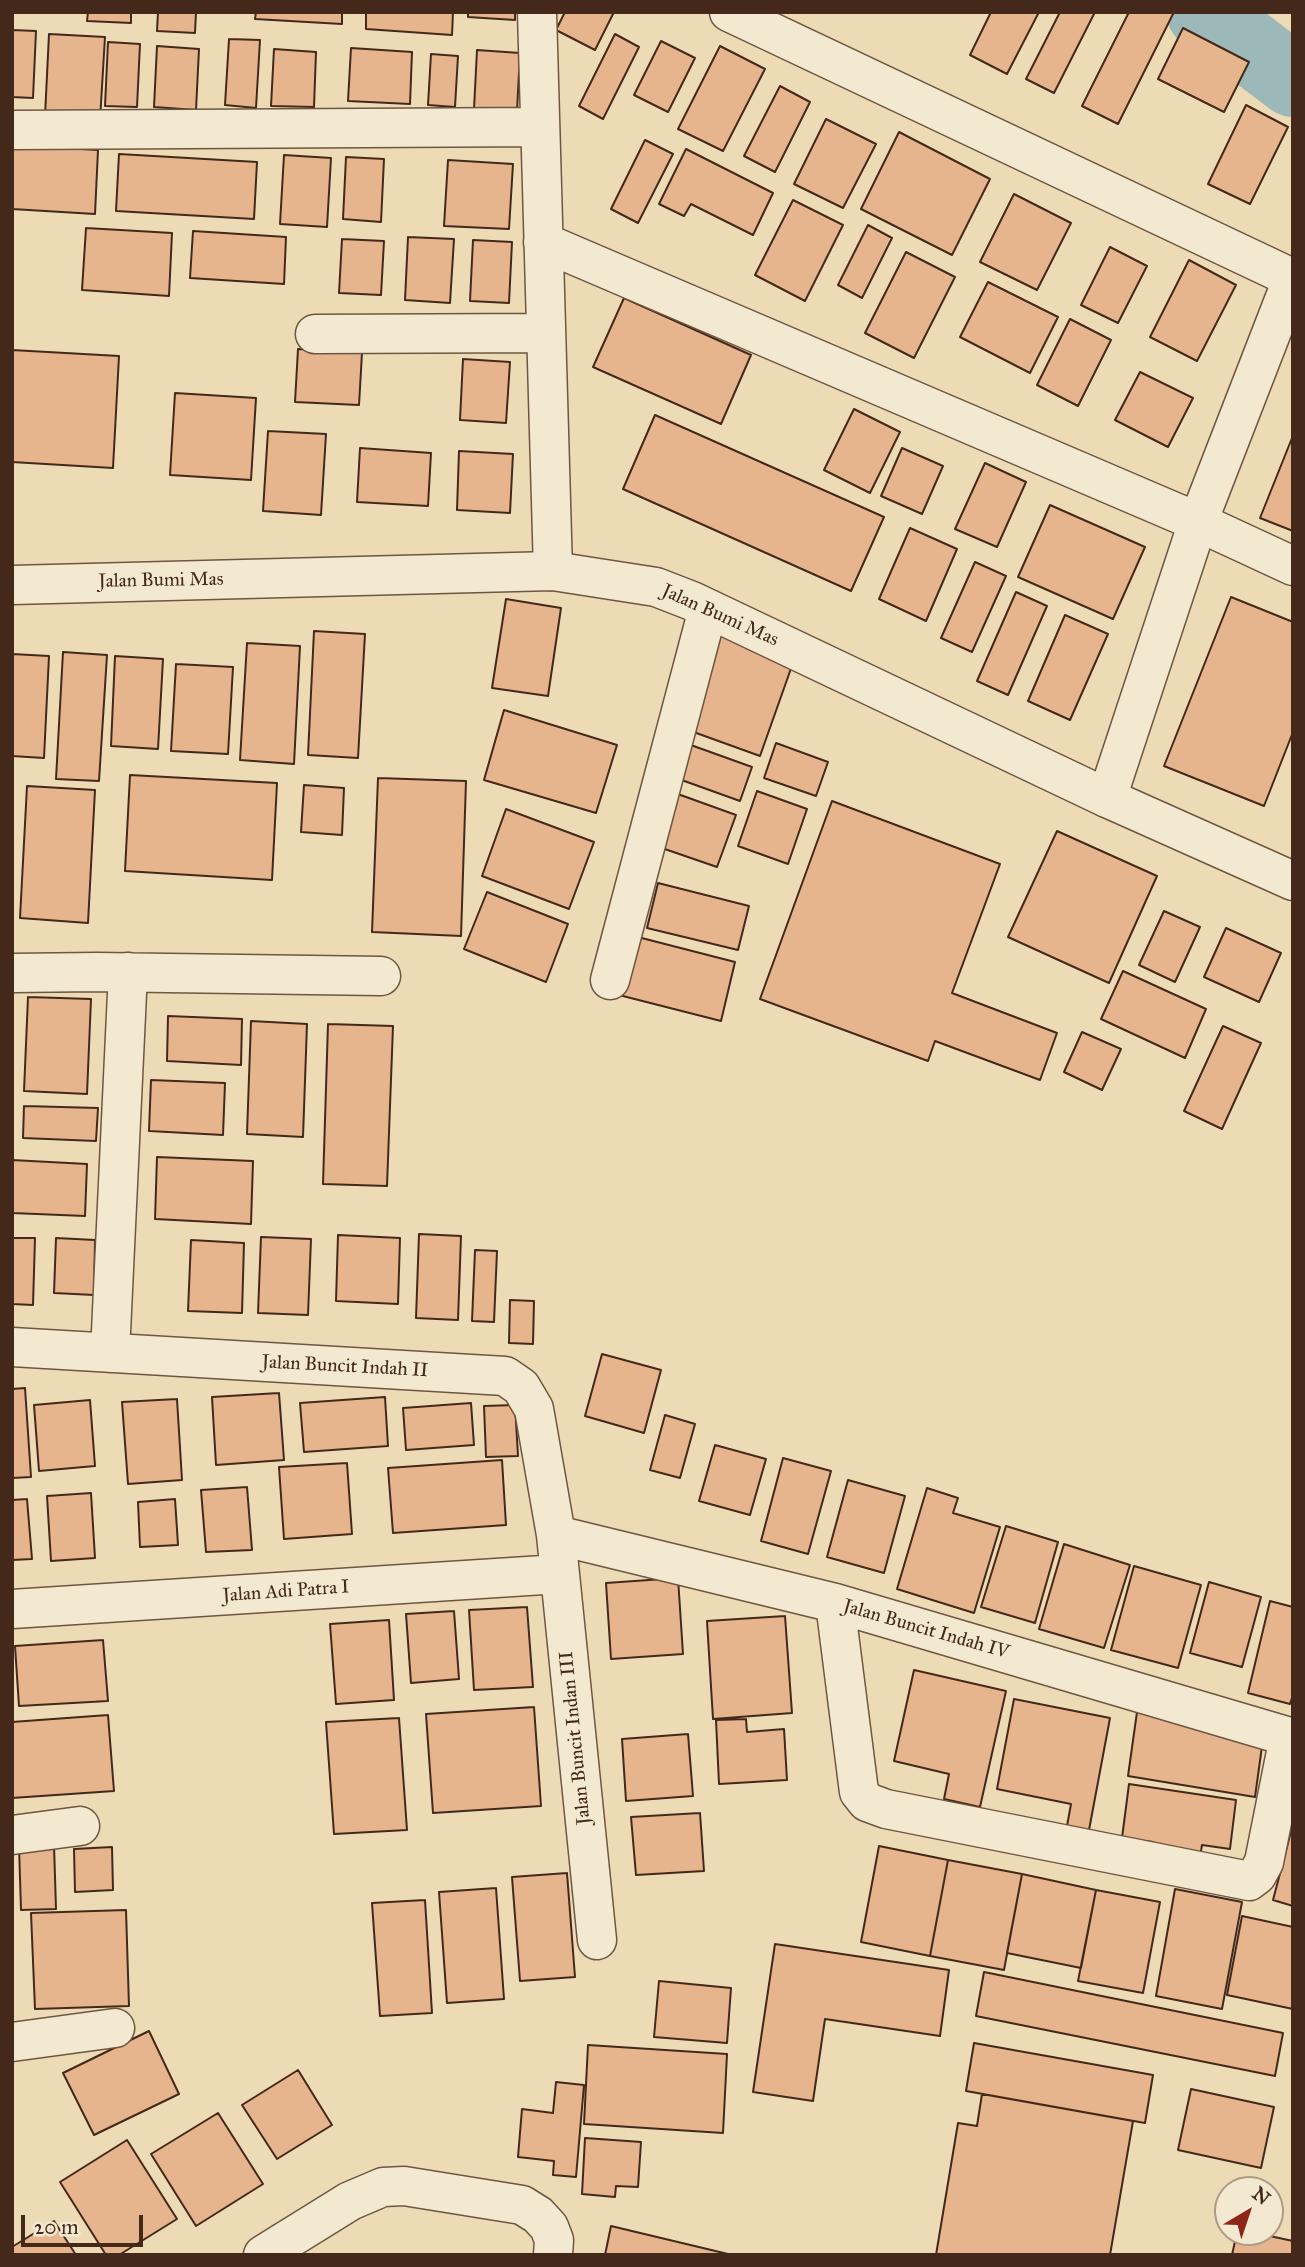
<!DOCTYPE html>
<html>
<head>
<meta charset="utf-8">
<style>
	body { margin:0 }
	#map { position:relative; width:1305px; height:2267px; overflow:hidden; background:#eddbb6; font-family:"IM FELL Great Primer",serif }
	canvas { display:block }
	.frame { position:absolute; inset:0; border:14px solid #44291b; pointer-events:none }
	.north { position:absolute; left:1214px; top:2176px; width:70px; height:70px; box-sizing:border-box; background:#f3e8d0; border:2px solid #ad9c88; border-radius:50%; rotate:39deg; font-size:19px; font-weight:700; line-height:28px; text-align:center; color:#44291b }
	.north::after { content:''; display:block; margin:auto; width:24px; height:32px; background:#8f2418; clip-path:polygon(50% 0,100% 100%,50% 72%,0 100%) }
	.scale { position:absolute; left:21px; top:2215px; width:122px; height:32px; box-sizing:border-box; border:4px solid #44291b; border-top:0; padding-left:9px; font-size:21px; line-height:24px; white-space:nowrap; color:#44291b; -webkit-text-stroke:5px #f3e8d0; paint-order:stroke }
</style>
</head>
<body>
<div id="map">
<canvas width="1305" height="2267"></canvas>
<div class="frame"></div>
<div class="north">N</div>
<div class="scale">20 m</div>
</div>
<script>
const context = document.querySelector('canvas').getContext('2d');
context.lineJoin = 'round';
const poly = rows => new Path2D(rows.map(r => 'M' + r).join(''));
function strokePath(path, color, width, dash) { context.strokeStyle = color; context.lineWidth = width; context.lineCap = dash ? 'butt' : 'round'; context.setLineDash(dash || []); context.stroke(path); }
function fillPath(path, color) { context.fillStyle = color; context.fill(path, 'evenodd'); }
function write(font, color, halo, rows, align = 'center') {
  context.font = font + ' "IM FELL Great Primer",serif'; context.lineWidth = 7; context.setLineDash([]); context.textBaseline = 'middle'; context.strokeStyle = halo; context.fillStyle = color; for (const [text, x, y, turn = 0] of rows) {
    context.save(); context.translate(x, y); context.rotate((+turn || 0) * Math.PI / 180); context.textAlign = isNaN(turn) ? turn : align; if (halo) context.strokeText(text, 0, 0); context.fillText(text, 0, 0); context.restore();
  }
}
const river = poly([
	[1203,12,1293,80]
]);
const building = poly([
	[88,12,131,12,131,23,87,21,88,12],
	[158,12,196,12,195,33,157,31,158,12],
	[256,12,342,12,342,24,255,19,256,12],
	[366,12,453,12,452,35,366,29,366,12],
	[468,12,515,12,515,20,468,17,468,12],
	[565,12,614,12,595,50,556,30,565,12],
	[991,12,1039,12,1007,74,970,55,991,12],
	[1060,12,1095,12,1054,93,1026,79,1060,12],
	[1129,12,1174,12,1118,124,1082,106,1129,12],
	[1183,28,1249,62,1224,112,1158,79,1183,28],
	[12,30,36,31,33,98,12,97,12,30],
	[49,34,105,37,100,120,45,116,49,34],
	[615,34,639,47,603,119,579,106,615,34],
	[229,39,260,40,256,108,225,105,229,39],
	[661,41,695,58,668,112,634,95,661,41],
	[108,42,140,44,137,107,105,106,108,42],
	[157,46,199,49,196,110,154,107,157,46],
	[720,46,765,69,723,151,678,129,720,46],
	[351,48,412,52,410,104,348,101,351,48],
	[274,49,316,52,314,107,271,106,274,49],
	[477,50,520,53,517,111,474,109,477,50],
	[431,54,458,56,455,107,428,105,431,54],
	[780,86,810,102,775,172,744,156,780,86],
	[1246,105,1288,127,1250,204,1208,184,1246,105],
	[826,119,876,144,843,208,794,184,826,119],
	[899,132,990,179,952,255,861,209,899,132],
	[645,140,673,154,638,223,611,209,645,140],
	[12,145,98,150,95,214,12,209,12,145],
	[686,149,773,193,753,235,691,204,684,216,659,204,686,149],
	[119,154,257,162,254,219,116,211,119,154],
	[284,155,331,158,327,227,280,224,284,155],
	[346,157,384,159,381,222,343,219,346,157],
	[448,160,513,164,509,229,444,226,448,160],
	[1014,194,1071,223,1037,290,980,262,1014,194],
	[793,200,843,225,805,301,755,275,793,200],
	[868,225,892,238,862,298,838,285,868,225],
	[86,228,172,233,169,296,82,290,86,228],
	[193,231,286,237,284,284,190,278,193,231],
	[408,237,454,239,450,303,405,300,408,237],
	[342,239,384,241,381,295,339,293,342,239],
	[473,240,512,242,509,303,470,301,473,240],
	[1110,247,1147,266,1118,323,1081,305,1110,247],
	[906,252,955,277,914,358,865,333,906,252],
	[1189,260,1236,285,1197,361,1150,337,1189,260],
	[988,282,1058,317,1030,373,960,337,988,282],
	[624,298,751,355,721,424,593,367,624,298],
	[1070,319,1111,340,1078,406,1037,385,1070,319],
	[298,349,362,353,359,405,295,402,298,349],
	[12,350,119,356,113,468,12,462,12,350],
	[463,359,510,362,506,423,460,420,463,359],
	[1140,372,1193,398,1168,447,1115,420,1140,372],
	[175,393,256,398,251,480,170,475,175,393],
	[854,409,900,432,870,493,824,470,854,409],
	[655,415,884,517,851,591,623,489,655,415],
	[268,431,326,434,321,515,263,511,268,431],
	[1292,438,1293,438,1293,531,1260,518,1292,438],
	[360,448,431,453,428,506,357,502,360,448],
	[902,448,943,466,922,514,881,496,902,448],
	[459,451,513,454,510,513,457,510,459,451],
	[985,463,1026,482,997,547,955,529,985,463],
	[1050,505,1145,547,1113,619,1018,577,1050,505],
	[910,528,957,549,926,621,879,599,910,528],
	[975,562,1006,576,972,652,941,638,975,562],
	[1016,592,1047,606,1008,695,977,681,1016,592],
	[1231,597,1293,622,1293,732,1264,806,1164,766,1231,597],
	[506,599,561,608,548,696,492,688,506,599],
	[1065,615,1108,634,1070,720,1028,701,1065,615],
	[314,631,365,634,358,758,308,755,314,631],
	[721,634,794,660,760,756,688,730,721,634],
	[247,643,300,646,294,764,240,760,247,643],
	[63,652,107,655,99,781,56,779,63,652],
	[12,654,49,656,44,758,12,756,12,654],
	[115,656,163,659,158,749,111,746,115,656],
	[176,664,233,667,228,754,171,751,176,664],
	[504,710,617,745,596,813,484,780,504,710],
	[776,743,828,762,816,796,764,778,776,743],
	[688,744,752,767,740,801,676,778,688,744],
	[130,775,277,783,272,880,125,871,130,775],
	[378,778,466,781,461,936,372,932,378,778],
	[304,785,344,788,342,835,301,832,304,785],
	[27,786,95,790,88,923,20,918,27,786],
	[757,791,807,809,788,864,738,846,757,791],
	[675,793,736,815,717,867,656,846,675,793],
	[832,801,1000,864,952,993,1057,1033,1040,1080,935,1041,928,1061,760,999,832,801],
	[506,809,594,842,569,909,482,876,506,809],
	[1057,831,1157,876,1109,983,1008,937,1057,831],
	[658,883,749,906,738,950,647,928,658,883],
	[487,892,568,924,546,982,464,949,487,892],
	[1164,911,1200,927,1175,982,1139,965,1164,911],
	[1226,928,1281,953,1259,1002,1204,977,1226,928],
	[630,935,735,962,721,1021,615,994,630,935],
	[1123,971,1206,1009,1185,1058,1101,1019,1123,971],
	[28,997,91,999,87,1094,24,1091,28,997],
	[168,1016,242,1019,241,1065,167,1061,168,1016],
	[251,1021,307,1024,303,1137,247,1134,251,1021],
	[328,1024,393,1026,387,1186,323,1184,328,1024],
	[1223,1026,1261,1043,1222,1129,1184,1111,1223,1026],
	[1082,1032,1121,1049,1102,1090,1064,1072,1082,1032],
	[151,1080,225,1083,223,1135,149,1131,151,1080],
	[24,1106,98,1108,96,1141,23,1138,24,1106],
	[157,1157,253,1161,251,1224,155,1219,157,1157],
	[12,1160,87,1164,85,1216,12,1213,12,1160],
	[419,1234,461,1236,458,1320,416,1318,419,1234],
	[338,1235,400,1238,398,1304,336,1301,338,1235],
	[261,1237,311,1239,308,1315,258,1313,261,1237],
	[12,1238,35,1238,33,1305,12,1304,12,1238],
	[56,1238,95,1240,94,1295,54,1293,56,1238],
	[191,1240,244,1243,242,1313,188,1311,191,1240],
	[475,1250,497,1251,494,1322,472,1321,475,1250],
	[510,1300,534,1301,533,1344,509,1343,510,1300],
	[602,1354,661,1370,644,1433,585,1416,602,1354],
	[25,1388,31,1477,12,1478,12,1389,25,1388],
	[279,1393,284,1460,216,1465,212,1397,279,1393],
	[385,1397,388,1446,304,1452,300,1403,385,1397],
	[177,1399,182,1480,128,1484,122,1402,177,1399],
	[90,1400,95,1466,39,1471,34,1405,90,1400],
	[471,1403,474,1445,406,1450,403,1408,471,1403],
	[515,1405,518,1456,486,1457,484,1406,515,1405],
	[665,1415,695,1424,680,1478,650,1470,665,1415],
	[715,1445,766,1459,750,1515,699,1501,715,1445],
	[783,1458,831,1471,808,1554,761,1541,783,1458],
	[502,1460,506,1525,393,1533,388,1468,502,1460],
	[347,1463,352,1534,284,1539,279,1467,347,1463],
	[848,1480,905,1496,884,1573,827,1557,848,1480],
	[247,1487,252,1550,206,1552,201,1490,247,1487],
	[927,1488,958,1498,953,1513,1000,1527,974,1613,897,1589,927,1488],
	[91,1493,95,1558,51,1561,47,1496,91,1493],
	[27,1499,32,1559,12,1560,12,1500,27,1499],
	[175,1499,178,1545,140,1547,138,1502,175,1499],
	[1006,1526,1058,1542,1035,1623,981,1607,1006,1526],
	[1064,1544,1130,1565,1104,1648,1039,1629,1064,1544],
	[1134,1566,1201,1585,1178,1668,1111,1650,1134,1566],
	[678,1578,683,1654,611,1659,606,1583,678,1578],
	[1209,1582,1261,1597,1242,1667,1190,1653,1209,1582],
	[1270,1601,1293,1607,1293,1695,1290,1704,1248,1693,1270,1601],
	[527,1607,533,1687,474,1690,469,1610,527,1607],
	[454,1611,459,1679,411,1683,406,1614,454,1611],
	[785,1616,792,1713,713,1719,707,1621,785,1616],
	[389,1620,394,1700,336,1704,330,1624,389,1620],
	[103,1640,108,1701,19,1706,15,1646,103,1640],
	[914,1670,1006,1691,980,1807,944,1799,949,1774,894,1761,914,1670],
	[1014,1699,1110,1718,1089,1830,1067,1826,1071,1804,997,1789,1014,1699],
	[534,1707,541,1806,433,1813,426,1714,534,1707],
	[1137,1712,1264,1732,1255,1797,1128,1776,1137,1712],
	[108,1715,114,1791,12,1798,12,1722,108,1715],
	[399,1718,407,1830,334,1834,326,1722,399,1718],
	[746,1719,747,1732,784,1729,787,1780,719,1784,716,1720,746,1719],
	[688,1734,693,1796,626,1801,622,1739,688,1734],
	[1129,1784,1236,1800,1230,1849,1202,1845,1199,1863,1152,1856,1153,1842,1122,1838,1129,1784],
	[700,1813,704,1871,636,1875,631,1817,700,1813],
	[1293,1824,1293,1906,1273,1900,1293,1824],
	[54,1845,56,1909,21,1910,19,1846,54,1845],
	[879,1846,948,1860,930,1956,861,1942,879,1846],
	[112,1847,113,1890,75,1892,74,1849,112,1847],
	[948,1860,1022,1874,1004,1970,930,1956,948,1860],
	[567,1873,575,1977,520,1981,512,1877,567,1873],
	[1022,1874,1096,1890,1081,1968,1007,1953,1022,1874],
	[496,1888,504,1999,447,2003,439,1892,496,1888],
	[1175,1889,1242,1902,1222,2009,1156,1996,1175,1889],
	[1096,1890,1160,1902,1143,1993,1078,1981,1096,1890],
	[425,1900,432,2013,380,2016,372,1903,425,1900],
	[126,1910,129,2006,35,2009,31,1913,126,1910],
	[1242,1916,1293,1927,1293,2009,1227,1995,1242,1916],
	[775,1944,949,1970,940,2036,825,2019,813,2101,753,2092,775,1944],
	[984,1972,1283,2033,1275,2076,976,2016,984,1972],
	[659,1981,731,1988,727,2043,654,2037,659,1981],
	[149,2031,179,2094,94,2135,63,2073,149,2031],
	[974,2043,1153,2075,1145,2123,966,2091,974,2043],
	[588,2045,727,2054,723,2133,584,2124,588,2045],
	[298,2070,332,2125,277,2159,242,2105,298,2070],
	[556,2082,584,2085,576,2177,553,2175,554,2161,518,2157,522,2109,553,2113,556,2082],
	[1191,2089,1274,2107,1261,2168,1178,2150,1191,2089],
	[982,2094,1133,2121,1110,2255,936,2255,958,2123,977,2126,982,2094],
	[218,2113,263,2184,196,2226,151,2154,218,2113],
	[585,2138,641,2142,638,2187,616,2186,615,2197,582,2194,585,2138],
	[127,2140,177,2219,119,2255,106,2255,60,2182,127,2140],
	[54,2221,76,2255,12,2255,12,2247,54,2221],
	[611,2226,728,2254,728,2255,605,2255,611,2226],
	[1237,2232,1251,2232,1293,2241,1293,2255,1232,2255,1237,2232]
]);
const minor = poly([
	[537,12,553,571],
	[729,12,1292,278],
	[12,130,540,127],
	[543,242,1198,522,1293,566],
	[315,334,545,333],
	[1107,798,1198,522,1293,277],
	[12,973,97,972,381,976],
	[610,980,708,609],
	[12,1347,505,1376,521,1387,534,1409,556,1535,597,1940],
	[110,1353,128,972],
	[556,1535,835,1603,1293,1738],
	[835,1603,859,1792,867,1802,886,1809,1249,1881,1257,1875,1264,1862,1289,1737],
	[12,1609,559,1574],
	[12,1835,80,1826],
	[12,2042,115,2028],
	[263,2255,350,2201,383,2187,404,2186,522,2205,538,2215,549,2227,554,2240,553,2255]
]);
const tertiary = poly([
	[12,585,553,571,656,587,692,601,1107,798,1293,881]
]);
const streetNames = [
	["Jalan Bumi Mas",161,581,-1],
	["Jalan Bumi Mas",720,616,24],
	["Jalan Buncit Indah II",345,1367,3],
	["Jalan Adi Patra I",286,1592,-4],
	["Jalan Buncit Indah IV",926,1630,16],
	["Jalan Buncit Indan III",576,1738,-96]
];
strokePath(river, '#9db8b8', 74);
fillPath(building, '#e6b58d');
strokePath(building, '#44291b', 2);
strokePath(minor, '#6e5642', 41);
strokePath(tertiary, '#6e5642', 41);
strokePath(minor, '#f3e8d0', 38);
strokePath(tertiary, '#f3e8d0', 38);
write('19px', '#44291b', '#f3e8d0', streetNames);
</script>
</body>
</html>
